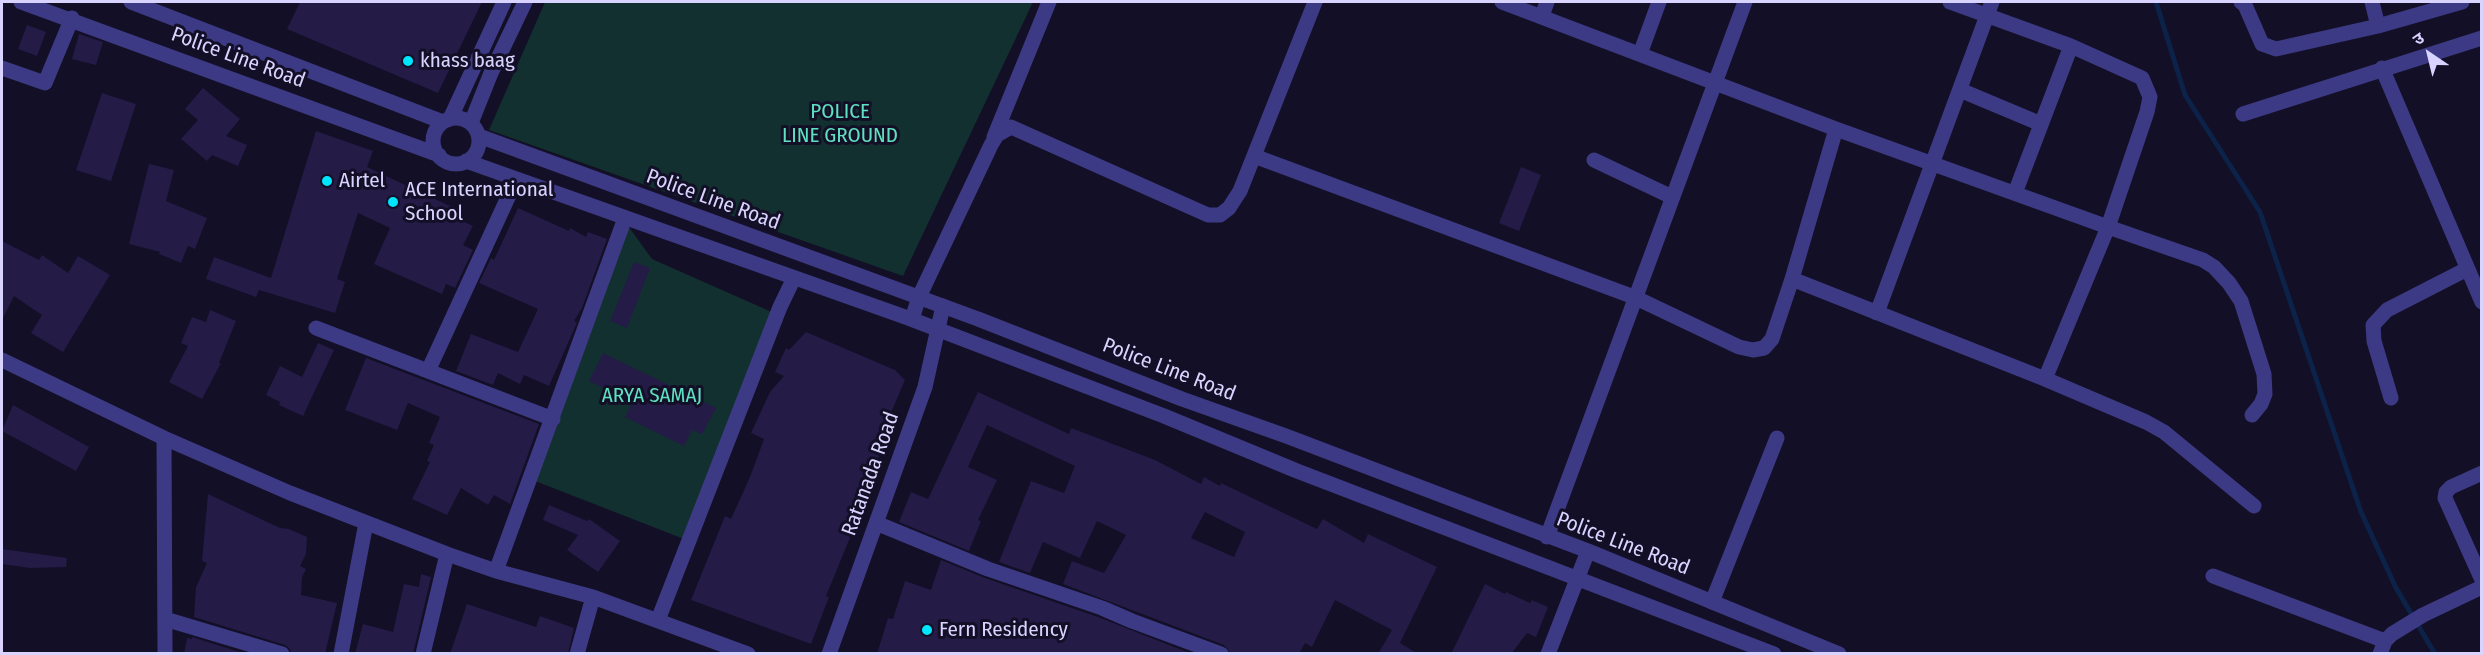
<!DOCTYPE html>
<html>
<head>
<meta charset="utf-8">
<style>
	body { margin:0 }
	#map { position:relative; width:2483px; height:655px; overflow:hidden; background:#130f26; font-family:"Fira Sans Condensed","Noto Sans Devanagari",sans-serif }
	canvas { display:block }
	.frame { position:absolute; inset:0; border:3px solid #d9d4ff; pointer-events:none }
	.north { position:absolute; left:2399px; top:24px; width:60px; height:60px; -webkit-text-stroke:4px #130f26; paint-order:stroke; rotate:325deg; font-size:16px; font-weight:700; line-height:24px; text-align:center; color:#d9d4ff }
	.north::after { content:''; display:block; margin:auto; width:21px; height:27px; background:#d9d4ff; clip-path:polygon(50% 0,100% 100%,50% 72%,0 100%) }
</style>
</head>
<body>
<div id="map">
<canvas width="2483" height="655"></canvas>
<div class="frame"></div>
<div class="north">उ</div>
</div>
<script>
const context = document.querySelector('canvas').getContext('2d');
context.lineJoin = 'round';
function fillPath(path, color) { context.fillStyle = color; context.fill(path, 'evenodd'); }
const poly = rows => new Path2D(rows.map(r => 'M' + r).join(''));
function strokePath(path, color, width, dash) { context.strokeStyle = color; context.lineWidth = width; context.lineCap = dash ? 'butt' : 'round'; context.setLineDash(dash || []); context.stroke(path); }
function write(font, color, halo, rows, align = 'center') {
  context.font = font + ' "Fira Sans Condensed",sans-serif'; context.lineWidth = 6; context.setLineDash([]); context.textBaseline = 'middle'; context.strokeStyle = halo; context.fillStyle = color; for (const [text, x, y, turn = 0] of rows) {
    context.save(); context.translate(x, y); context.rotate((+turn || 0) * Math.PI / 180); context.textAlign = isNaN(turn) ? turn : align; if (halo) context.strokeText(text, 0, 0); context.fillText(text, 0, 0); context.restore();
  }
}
const green = poly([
	[545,2,1033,2,903,276,489,130],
	[626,223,652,259,774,313,689,541,530,479]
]);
const stream = poly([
	[2156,2,2185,95,2260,212,2361,512,2396,588,2435,654]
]);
const building = poly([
	[300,2,482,2,438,93,287,29],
	[27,25,46,32,37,56,18,49],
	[79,34,103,42,96,65,72,59],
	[203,88,240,119,226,136,247,145,238,166,212,155,207,161,181,139,198,120,185,109],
	[102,93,136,104,111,181,76,170],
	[316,131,373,151,367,167,454,208,450,215,473,226,463,245,473,250,455,288,446,284,442,294,374,264,390,228,358,213,337,279,345,282,335,313,259,290,256,297,206,279,214,257,271,278],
	[149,164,174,170,166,201,207,218,195,249,188,246,181,263,159,254,160,252,129,244],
	[1521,167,1541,175,1519,231,1499,223],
	[518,208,569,231,570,228,586,237,588,232,607,239,582,308,574,321,577,322,576,325,549,386,524,375,520,384,498,373,493,385,456,371,471,334,518,352,538,309,479,283,491,258,494,260],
	[2,241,39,260,42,255,68,273,78,256,110,275,63,352,31,333,42,315,14,296,2,320],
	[634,262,650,268,627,328,610,321],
	[210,310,236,321,219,363,221,363,202,399,169,382,188,346,181,343,192,317,206,322],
	[806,332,895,370,905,380,887,422,892,424,871,447,881,452,867,480,876,485,856,523,826,596,829,597,811,644,691,600,725,516,731,519,750,477,764,439,751,433,770,392,784,376,775,372,786,348,789,350],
	[318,343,334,350,303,416,279,405,280,402,266,395,280,366,302,377],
	[603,353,716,408,702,434,692,430,684,446,625,417,633,402,589,381],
	[366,358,539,424,510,504,494,495,488,505,461,488,447,515,412,499,430,462,427,461,434,445,429,443,440,417,408,403,397,430,345,410],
	[978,392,1069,434,1071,428,1155,460,1201,484,1204,477,1220,486,1221,483,1317,529,1323,519,1364,543,1368,534,1437,567,1400,643,1418,654,1378,654,1392,630,1335,600,1312,647,1305,643,1299,654,1231,654,1224,645,1063,584,1072,561,1104,573,1126,535,1097,521,1080,558,1043,542,1030,573,999,562,1031,481,1064,493,1075,466,987,425,968,467,997,480,978,520,981,521,969,551,899,522,911,492,928,499],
	[1205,512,1245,532,1234,557,1191,538],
	[13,405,89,447,76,471,2,431],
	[208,494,280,528,289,529,307,537,306,554,300,566,306,569,302,577,301,595,337,603,325,654,292,654,289,648,285,645,194,617,196,587,207,563,202,561],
	[549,505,587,521,589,519,620,541,598,572,567,550,578,535,543,520],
	[2,549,67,558,66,567,30,568,2,564],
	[941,560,985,578,1098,617,1192,654,877,654,888,618,893,619,905,581,931,590],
	[421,574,431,577,413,654,355,654,363,624,393,632,404,584,419,587],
	[1485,584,1505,594,1506,592,1530,603,1532,600,1548,607,1536,637,1527,633,1511,654,1451,654],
	[467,604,536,627,540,616,574,628,568,654,450,654],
	[192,637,246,654,184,654,187,638,192,639]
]);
const minor = poly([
	[1950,2,2071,46,2142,78,2150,97,2147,112,2108,227,2203,260,2214,267,2229,283,2241,301,2264,374,2265,394,2261,404,2252,415],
	[2241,2,2245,5,2262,44,2276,49,2378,26,2462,2],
	[2372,2,2378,26],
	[1542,16,1547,2],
	[1640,54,1659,2],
	[2,68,45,83,72,18],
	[2382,68,2482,302],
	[1960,90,2041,124],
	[2243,114,2482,38],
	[450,119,504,2],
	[471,123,491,73,525,2],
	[994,137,1049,2],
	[1254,156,1634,297,1739,347,1753,350,1764,348,1772,339,1792,279,2045,379,2108,227,1836,129,1502,2],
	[1594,160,1672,197],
	[516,180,428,371,553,419],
	[2015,193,2071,46],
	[1792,279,1836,129],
	[1877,313,1992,2],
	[912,319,919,297,991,145,997,135,1011,127,1208,215,1220,215,1229,208,1240,191,1315,2],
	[316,328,428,371],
	[2,360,164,438,290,493,447,554,496,571,593,597,748,654],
	[2045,379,2146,422,2164,432,2254,506],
	[2391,398,2374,341,2373,325,2387,310,2467,269],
	[164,438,165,654],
	[2482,473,2451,487,2446,492,2445,498,2482,580],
	[876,523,988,569,1102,608,1132,621,1221,654],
	[1547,537,1745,2],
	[496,571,625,218],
	[2213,576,2385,641],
	[1712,602,1777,438],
	[165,619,282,654],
	[658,620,780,307,794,278],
	[341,654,366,523],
	[423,654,447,554],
	[577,654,593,597],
	[829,654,925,387,943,306],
	[2380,654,2385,641,2392,634,2423,615,2482,587]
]);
const tertiary = poly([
	[21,2,439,155],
	[131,2,443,122],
	'433 141a23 23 0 1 1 46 0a23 23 0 1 1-46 0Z',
	[479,136,978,319,1182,399,1286,436,1588,551,1839,654],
	[466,161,908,318,1164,416,1297,471,1774,654],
	[1548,654,1588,551]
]);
const markers = [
	[408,61,6,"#00e5ff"],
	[327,181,6,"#00e5ff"],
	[393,202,6,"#00e5ff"],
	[927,630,6,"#00e5ff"]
];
const streetNames = [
	["Police Line Road",238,58,20],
	["Police Line Road",713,200,20],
	["Police Line Road",1169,370,21],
	["Ratanada Road",871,474,-70],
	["Police Line Road",1623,544,21]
];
const poiNames = [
	["khass baag",420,61],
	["Airtel",339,181],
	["ACE International",405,190],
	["School",405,214],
	["Fern Residency",939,630]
];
const parkNames = [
	["POLICE",840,112],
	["LINE GROUND",840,136],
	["ARYA SAMAJ",652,396]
];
fillPath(green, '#12302f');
strokePath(stream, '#0c2248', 5);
fillPath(building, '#241b47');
strokePath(minor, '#3d3a85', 15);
strokePath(tertiary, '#3d3a85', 15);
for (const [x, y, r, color] of markers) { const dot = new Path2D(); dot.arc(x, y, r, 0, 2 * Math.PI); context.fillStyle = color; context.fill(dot); strokePath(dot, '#130f26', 2); }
write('21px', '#d9d4ff', '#130f26', streetNames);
write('21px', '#d9d4ff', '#130f26', poiNames, 'left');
write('21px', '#5fe0c0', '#130f26', parkNames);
</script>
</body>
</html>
